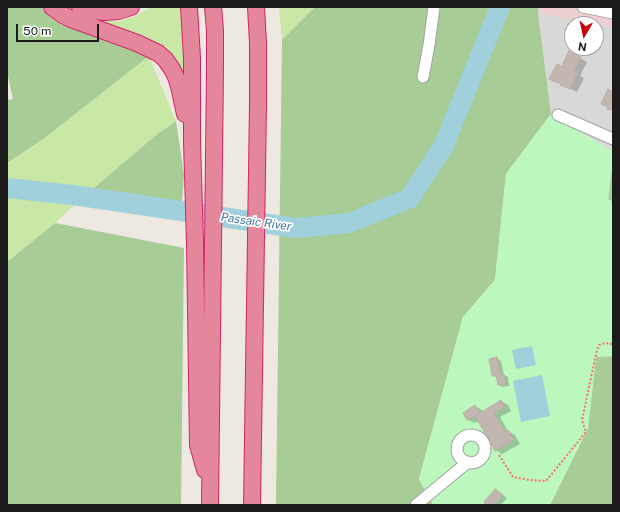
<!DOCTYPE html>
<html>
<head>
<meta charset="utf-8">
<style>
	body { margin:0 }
	#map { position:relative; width:620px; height:512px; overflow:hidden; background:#ede8e0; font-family:"Public Sans",sans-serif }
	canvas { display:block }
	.frame { position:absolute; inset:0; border:8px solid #1b1b1b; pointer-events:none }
	.north { position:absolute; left:564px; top:16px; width:40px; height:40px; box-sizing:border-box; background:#fff; border:1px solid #a4a4a4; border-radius:50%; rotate:189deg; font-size:11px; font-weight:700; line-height:16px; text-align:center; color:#1b1b1b }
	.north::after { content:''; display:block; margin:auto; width:14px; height:18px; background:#c40109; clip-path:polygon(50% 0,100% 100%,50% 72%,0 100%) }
	.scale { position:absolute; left:16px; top:24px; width:83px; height:18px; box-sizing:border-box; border:2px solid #1b1b1b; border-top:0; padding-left:5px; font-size:12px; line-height:14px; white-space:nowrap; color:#1b1b1b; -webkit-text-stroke:3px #fff; paint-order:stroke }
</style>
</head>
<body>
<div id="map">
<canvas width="620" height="512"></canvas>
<div class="frame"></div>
<div class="north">N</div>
<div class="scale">50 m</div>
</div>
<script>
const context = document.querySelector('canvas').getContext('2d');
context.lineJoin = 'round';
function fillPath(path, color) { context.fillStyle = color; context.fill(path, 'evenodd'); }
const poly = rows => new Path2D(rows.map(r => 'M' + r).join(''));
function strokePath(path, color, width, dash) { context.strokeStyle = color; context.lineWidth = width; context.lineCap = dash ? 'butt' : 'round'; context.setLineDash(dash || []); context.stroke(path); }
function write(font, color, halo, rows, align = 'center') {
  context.font = font + ' "Public Sans",sans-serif'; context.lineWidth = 3.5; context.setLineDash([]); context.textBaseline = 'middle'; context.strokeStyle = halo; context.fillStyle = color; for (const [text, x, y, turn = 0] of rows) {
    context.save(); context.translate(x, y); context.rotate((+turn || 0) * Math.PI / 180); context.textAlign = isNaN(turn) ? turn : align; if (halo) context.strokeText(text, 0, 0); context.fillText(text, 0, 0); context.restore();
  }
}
const residential = poly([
	[538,13,613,27,613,152,551,114],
	[572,24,596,24,596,48,572,48]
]);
const commercial = poly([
	[539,7,613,7,613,27,538,13]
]);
const grass = poly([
	[151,7,181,7,183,29,184,74,181,74,102,23,101,20,119,21,133,17],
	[279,7,315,7,282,40],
	[149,56,176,121,155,136,89,192,55,223,7,262,7,163,46,137]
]);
const forest = poly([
	[7,7,41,7,50,17,62,25,96,36,149,56,46,137,7,163,7,100,13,99,7,72],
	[315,7,539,7,538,13,551,114,506,174,495,280,463,317,419,479,433,505,276,505,282,40],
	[176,121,184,175,182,203,89,192,155,136],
	[613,160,613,202,608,199],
	[55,223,184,248,181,505,7,505,7,262],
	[613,356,613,505,550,505,588,428,596,357]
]);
const park = poly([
	[551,114,613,152,613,160,608,199,613,202,613,356,596,357,588,428,550,505,433,505,419,479,463,317,495,280,506,174]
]);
const water = poly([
	[532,346,536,365,516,369,512,350],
	[542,375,550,416,521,422,513,381]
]);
const shadow = poly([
	[580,58,587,62,580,76,584,78,577,92,551,79,562,68],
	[497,358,501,361,504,375,508,377,509,386,503,387,499,385,498,378,493,376],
	[501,401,508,405,511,411,500,417,508,431,515,435,520,444,502,454,496,450,479,421,475,423,468,420,464,413,475,406,482,410,483,412],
	[500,493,507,498,501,505,484,505]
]);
const river = poly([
	[7,188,73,195,296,228,349,223,410,198,444,145,500,7]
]);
const building = poly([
	[569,51,581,57,574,71,578,73,570,89,560,85,561,84,558,82,558,83,549,79,557,64,562,66,569,51],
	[608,89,613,92,613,109,612,109,611,110,607,109,608,107,601,104,608,89],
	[497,357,500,374,504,374,506,384,498,385,496,375,492,376,489,359,497,357],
	[501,400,505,407,494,413,505,432,508,430,514,440,495,451,475,416,467,420,463,413,475,405,480,413,501,400],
	[495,489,503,495,495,505,483,505,485,503,484,502,495,489]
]);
const path = poly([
	[499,455,513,477,530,480,546,481,586,432,582,420,597,350,599,345,605,343,613,344]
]);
const minor = poly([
	[583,7,613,13],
	[423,77,429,45,434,7],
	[558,115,613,139],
	'457 449a14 14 0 1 1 28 0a14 14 0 1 1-28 0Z',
	[416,505,468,462]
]);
const highway = poly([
	[52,7,63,15,71,19,137,43,158,53,165,59,172,69,176,77,179,86,185,114],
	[80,7,93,11,105,12,118,11,131,7],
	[189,7,192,58,192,141,195,243,198,445,205,470],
	[210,505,215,70,215,30,213,7],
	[252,505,258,104,258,43,256,7]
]);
const waterNames = [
	["Passaic River",256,222,8]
];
fillPath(residential, '#d9d8d8');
fillPath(commercial, '#eecfcf');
fillPath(grass, '#c9e8a5');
fillPath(forest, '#a7cc95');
fillPath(park, '#bcf8be');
fillPath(water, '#a0d0db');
fillPath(shadow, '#0003');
strokePath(river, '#a0d0db', 20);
fillPath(building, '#c1b7b0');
strokePath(building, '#beaea3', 1);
strokePath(minor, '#a2a2a2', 13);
strokePath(highway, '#d42468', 18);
strokePath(path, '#f86f65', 2, [2, 2]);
strokePath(minor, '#fff', 11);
strokePath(highway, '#e5879c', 16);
write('italic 12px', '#4678a1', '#fff', waterNames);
</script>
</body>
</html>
